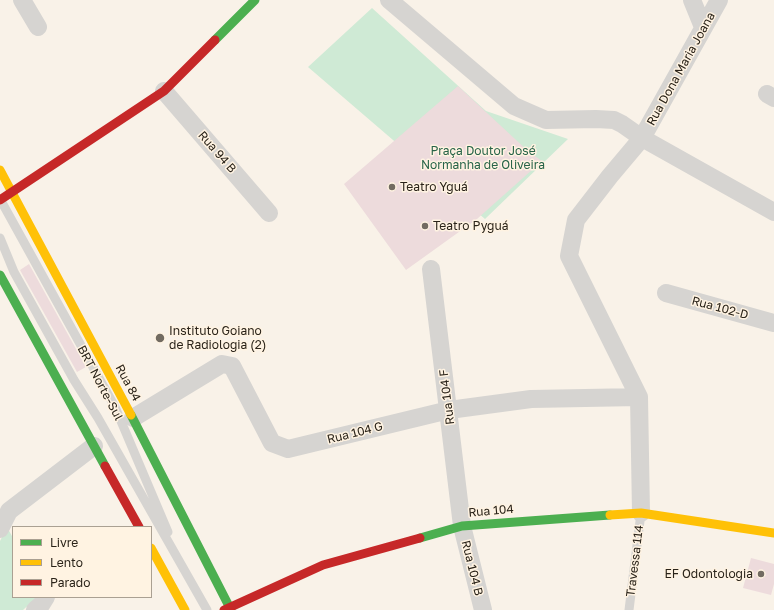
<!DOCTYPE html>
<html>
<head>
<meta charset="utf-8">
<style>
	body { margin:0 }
	#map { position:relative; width:774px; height:610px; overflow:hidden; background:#f9f2e8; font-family:"Golos Text",sans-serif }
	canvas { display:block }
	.legend { position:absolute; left:12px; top:526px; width:140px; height:72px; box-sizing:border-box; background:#fff3e2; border:1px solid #aaa092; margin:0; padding:5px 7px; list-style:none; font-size:12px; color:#2a2319 }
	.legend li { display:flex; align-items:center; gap:8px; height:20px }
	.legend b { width:20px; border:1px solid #aaa092 }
</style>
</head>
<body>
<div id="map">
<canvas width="774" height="610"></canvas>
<ul class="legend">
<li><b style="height:5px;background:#4caf50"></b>Livre</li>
<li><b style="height:5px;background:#ffc107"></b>Lento</li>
<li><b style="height:5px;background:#c62828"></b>Parado</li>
</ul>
</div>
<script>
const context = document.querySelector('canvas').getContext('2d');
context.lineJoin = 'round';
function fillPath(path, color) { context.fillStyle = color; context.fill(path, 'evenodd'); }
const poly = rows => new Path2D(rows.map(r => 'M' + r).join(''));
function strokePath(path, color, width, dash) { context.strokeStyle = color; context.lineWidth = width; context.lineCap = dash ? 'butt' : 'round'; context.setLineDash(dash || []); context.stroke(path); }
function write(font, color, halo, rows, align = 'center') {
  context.font = font + ' "Golos Text",sans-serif'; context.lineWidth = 3; context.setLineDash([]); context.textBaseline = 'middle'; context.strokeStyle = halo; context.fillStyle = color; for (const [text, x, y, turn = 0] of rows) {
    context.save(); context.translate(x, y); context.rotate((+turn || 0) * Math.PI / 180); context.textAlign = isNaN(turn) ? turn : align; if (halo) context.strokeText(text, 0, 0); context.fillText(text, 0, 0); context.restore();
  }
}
const green = poly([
	[372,8,486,111,568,139,485,219,308,67],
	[7,527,13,538,13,597,37,597,23,610,0,610,0,541]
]);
const building = poly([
	[458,86,529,152,542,161,477,219,406,270,344,184],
	[29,264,86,367,77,372,20,270],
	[751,558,774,564,774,584,771,595,743,588]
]);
const lane = poly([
	[0,199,115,407,168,532],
	[0,238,14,272,74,380,98,418,207,610],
	[629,610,641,513]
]);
const street = poly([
	[22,0,38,27],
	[389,0,514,106,546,120,596,119,614,120,622,124,642,138,774,212],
	[692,0,703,27],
	[164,91,269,213],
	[767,94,774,98],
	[431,269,462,526,483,610],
	[666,293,774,323],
	[133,418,222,364,232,366,272,443,288,449,449,410,531,399,639,397],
	[641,513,639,397,569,256,576,220,610,176,642,138,719,0],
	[0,529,9,511,94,446],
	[35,610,41,605,46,597]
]);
const fast = poly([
	[215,40,255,0],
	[0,275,105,466],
	[131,415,231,610],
	[420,538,462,526,610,515]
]);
const slow = poly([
	[0,170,131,415],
	[610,515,641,513,774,533],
	[151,548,185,610]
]);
const jam = poly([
	[0,200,164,91,215,40],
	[105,466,139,527],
	[224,610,323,565,420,538]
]);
const markers = [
	[392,187,4,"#726b61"],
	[425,226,4,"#726b61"],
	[160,338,5,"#726b61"],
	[761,574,4,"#726b61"]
];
const streetNames = [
	["Rua Dona Maria Joana",681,69,-61],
	["Rua 94 B",217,152,49],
	["Rua 102-D",720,308,15],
	["BRT Norte-Sul",100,383,62],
	["Rua 84",128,383,62],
	["Rua 104 F",447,397,-97],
	["Rua 104 G",355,433,-14],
	["Rua 104",491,511,-5],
	["Travessa 114",635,561,-83],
	["Rua 104 B",472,568,76]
];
const parkNames = [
	["Praça Doutor José",483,151],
	["Normanha de Oliveira",483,165]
];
const poiNames = [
	["Teatro Yguá",400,187],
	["Teatro Pyguá",433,226],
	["Instituto Goiano",169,331],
	["de Radiologia (2)",169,345],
	["EF Odontologia",753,574,"right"]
];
fillPath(green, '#cfead5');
fillPath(building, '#eddbdc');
strokePath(lane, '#d6d4d1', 9);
strokePath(street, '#d6d4d1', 18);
strokePath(fast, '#4caf50', 9);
strokePath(slow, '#ffc107', 9);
strokePath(jam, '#c62828', 9);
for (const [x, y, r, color] of markers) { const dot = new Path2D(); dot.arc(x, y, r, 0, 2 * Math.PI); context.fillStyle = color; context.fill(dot); strokePath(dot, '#fff3e2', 1.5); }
write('12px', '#2a2319', '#fff3e2', streetNames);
write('12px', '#276348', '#fff3e2', parkNames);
write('12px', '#2a2319', '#fff3e2', poiNames, 'left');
</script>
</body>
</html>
